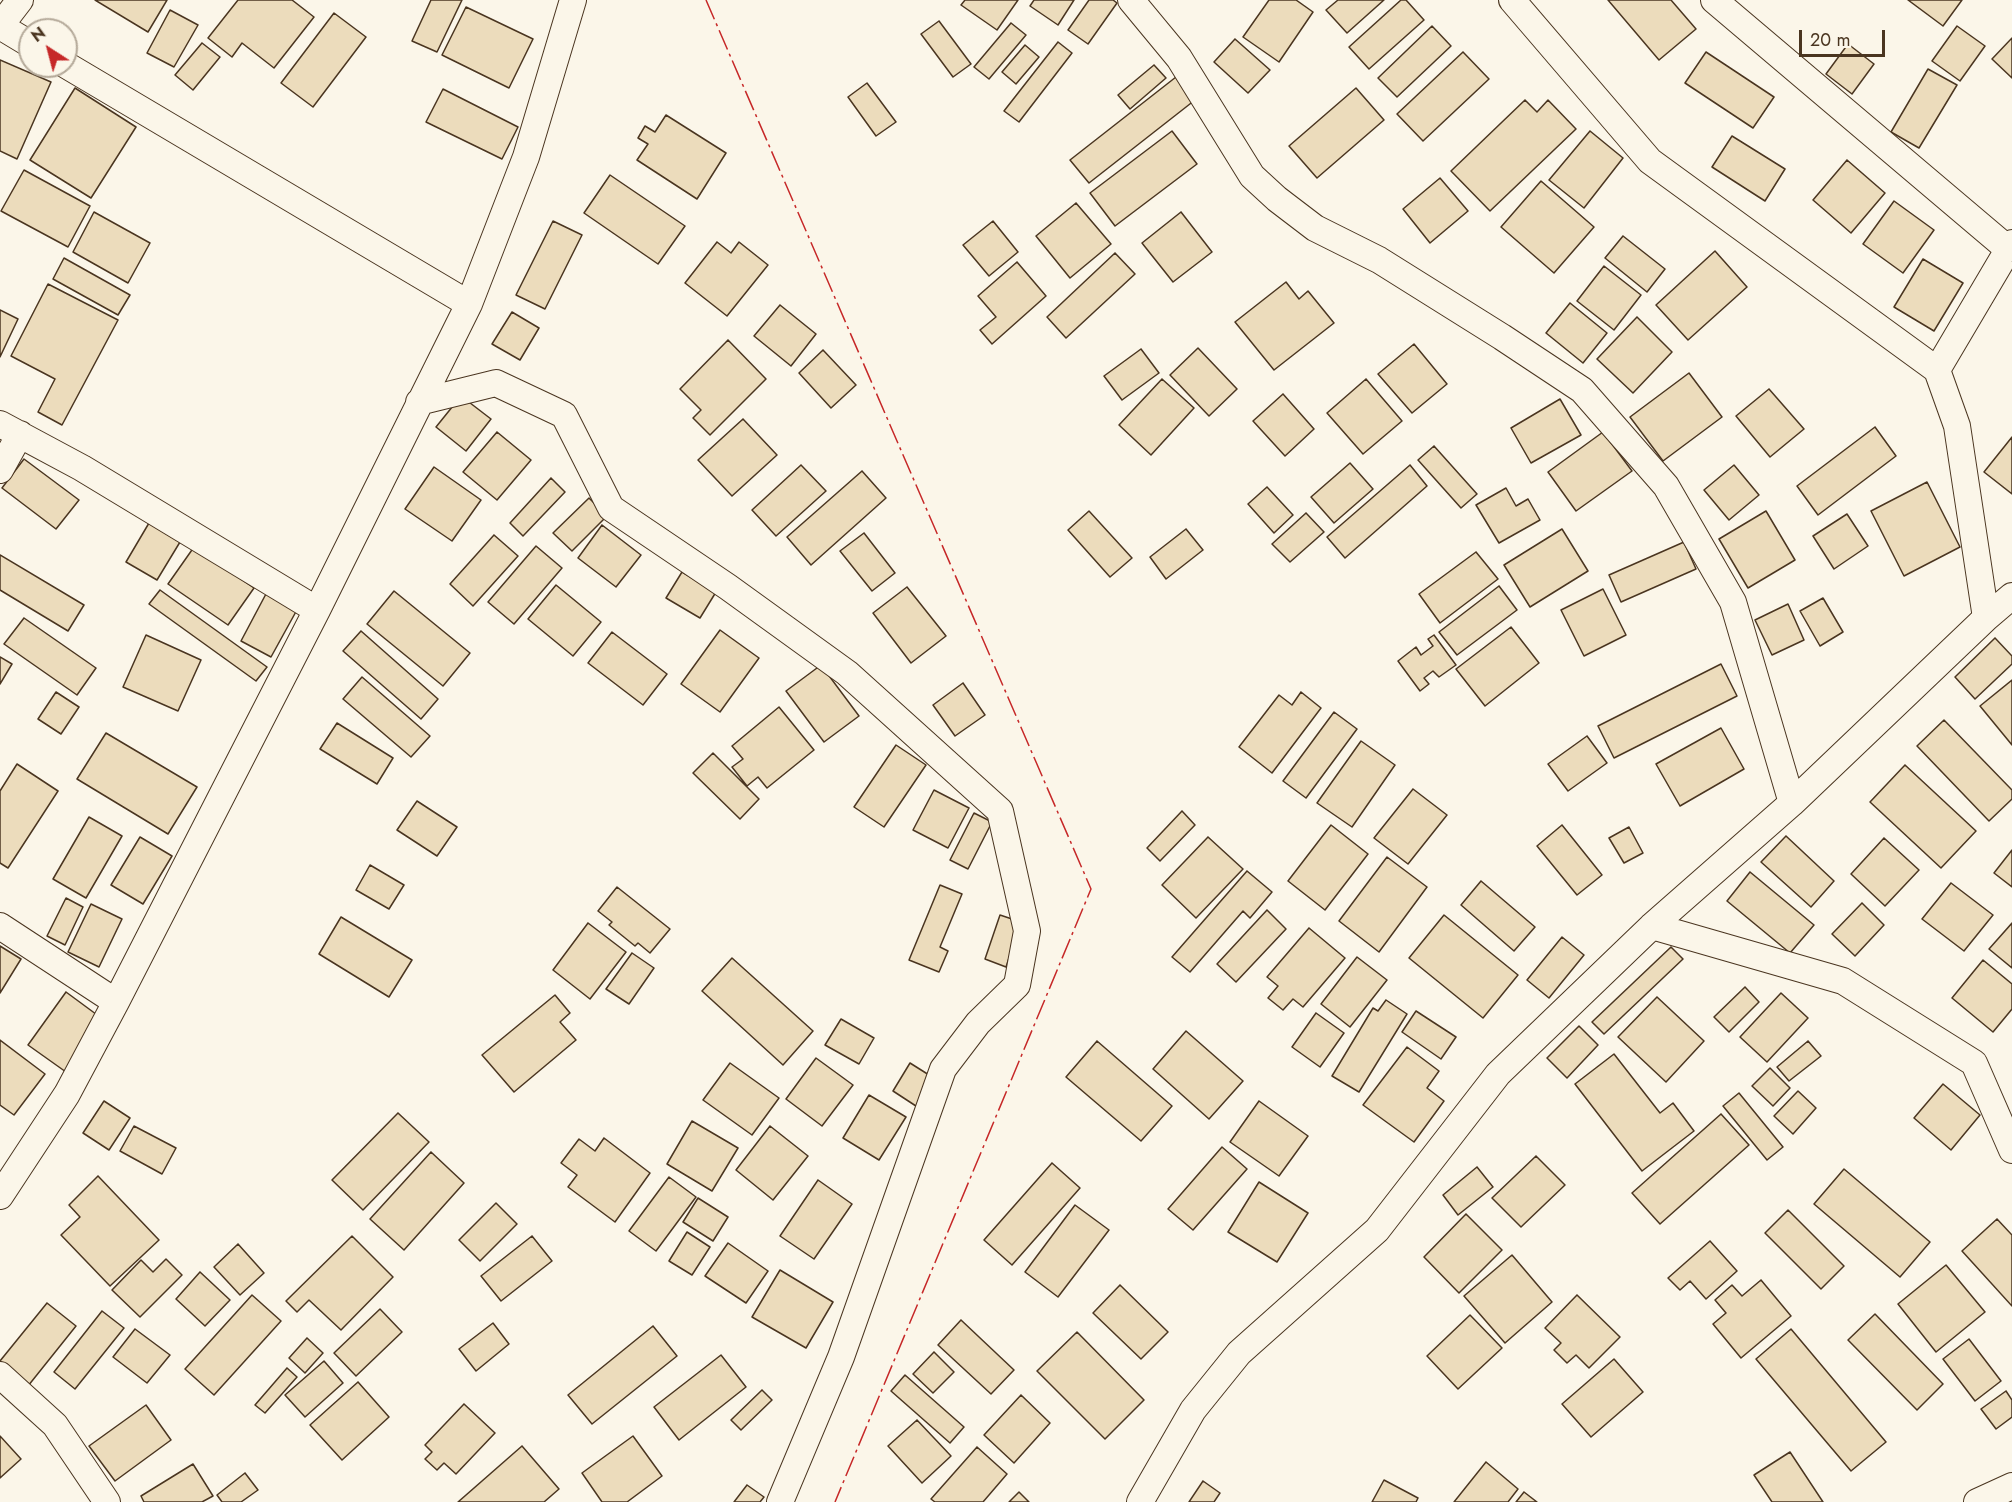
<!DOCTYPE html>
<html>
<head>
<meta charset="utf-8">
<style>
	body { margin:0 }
	#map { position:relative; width:2012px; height:1502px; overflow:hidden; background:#fbf6e9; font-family:Jost,sans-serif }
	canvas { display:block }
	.north { position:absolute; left:18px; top:18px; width:60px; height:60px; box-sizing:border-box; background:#fbf6e9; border:2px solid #b4a999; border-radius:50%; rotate:324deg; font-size:16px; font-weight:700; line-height:24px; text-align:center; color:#4a3520 }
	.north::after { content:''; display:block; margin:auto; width:21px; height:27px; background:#c62828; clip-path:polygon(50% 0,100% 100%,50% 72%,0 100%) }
	.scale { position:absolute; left:1799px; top:30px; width:86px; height:27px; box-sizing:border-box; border:3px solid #4a3520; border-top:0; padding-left:8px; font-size:18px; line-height:21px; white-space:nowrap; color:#4a3520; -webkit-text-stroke:4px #fbf6e9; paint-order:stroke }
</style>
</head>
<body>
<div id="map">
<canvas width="2012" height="1502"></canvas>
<div class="north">N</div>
<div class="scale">20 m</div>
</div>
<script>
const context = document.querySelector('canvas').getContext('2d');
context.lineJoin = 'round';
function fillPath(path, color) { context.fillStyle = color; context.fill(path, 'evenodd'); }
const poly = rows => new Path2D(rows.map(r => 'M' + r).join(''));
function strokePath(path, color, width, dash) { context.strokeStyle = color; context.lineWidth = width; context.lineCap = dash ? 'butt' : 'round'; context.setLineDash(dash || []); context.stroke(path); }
const building = poly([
	[95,0,167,0,148,32,95,0],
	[238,0,292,0,314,17,274,68,242,43,232,57,208,38,238,0],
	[431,0,462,0,437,52,412,41,431,0],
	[965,0,1018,0,997,30,961,5,965,0],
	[1034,0,1074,0,1058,25,1030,6,1034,0],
	[1089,0,1113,0,1117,3,1088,44,1068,30,1089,0],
	[1269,0,1296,0,1313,12,1279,62,1243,37,1269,0],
	[1338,0,1384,0,1347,33,1326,10,1338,0],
	[1401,0,1406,0,1424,20,1369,69,1349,47,1401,0],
	[1608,0,1671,0,1696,29,1659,60,1608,0],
	[1908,0,1962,0,1943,26,1908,0],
	[466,7,533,39,509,88,442,55,466,7],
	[170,10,198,25,174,67,147,53,170,10],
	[334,13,366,37,313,107,281,83,334,13],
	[939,21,971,64,953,77,921,34,939,21],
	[1011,23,1026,35,989,79,974,67,1011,23],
	[1432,26,1451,46,1397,97,1378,78,1432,26],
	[1957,26,1985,46,1960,81,1932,61,1957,26],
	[2012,38,2012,78,1992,59,2012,38],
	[1235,39,1270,70,1248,93,1214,62,1235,39],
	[1058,42,1072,53,1019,122,1004,111,1058,42],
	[202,43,220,57,193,90,175,75,202,43],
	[1848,44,1874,64,1852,94,1826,74,1848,44],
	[1025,45,1039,57,1016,84,1002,72,1025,45],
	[1463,52,1489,79,1423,141,1397,114,1463,52],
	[1706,52,1774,97,1753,128,1685,83,1706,52],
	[0,60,51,82,17,159,0,151,0,60],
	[1154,65,1166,78,1130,109,1118,95,1154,65],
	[1928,69,1957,85,1919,148,1891,132,1928,69],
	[1176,77,1195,100,1089,183,1070,160,1176,77],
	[867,83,896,122,876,136,848,97,867,83],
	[75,88,136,127,91,198,30,160,75,88],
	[1356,88,1384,120,1317,178,1289,146,1356,88],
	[443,89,518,127,502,159,426,122,443,89],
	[1525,100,1537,112,1548,100,1576,129,1490,211,1451,171,1525,100],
	[666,115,726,153,697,199,637,160,648,144,638,138,645,126,655,132,666,115],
	[1172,131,1197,164,1115,226,1090,193,1172,131],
	[1590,131,1623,158,1584,208,1549,180,1590,131],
	[1732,136,1785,169,1765,201,1712,167,1732,136],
	[1847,160,1885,193,1851,233,1813,200,1847,160],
	[24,170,90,206,68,247,1,211,24,170],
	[610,175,685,226,658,264,584,213,610,175],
	[1440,178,1468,211,1430,243,1403,209,1440,178],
	[1541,181,1594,227,1554,273,1501,227,1541,181],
	[1894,201,1934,230,1903,273,1863,244,1894,201],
	[1076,203,1111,244,1070,278,1036,236,1076,203],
	[94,212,150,243,128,283,73,252,94,212],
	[1181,212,1212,252,1173,282,1142,243,1181,212],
	[553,221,582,235,545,309,516,295,553,221],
	[993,221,1018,252,989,276,963,245,993,221],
	[1623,236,1665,269,1647,292,1605,258,1623,236],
	[717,242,731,253,739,242,768,265,727,316,685,283,717,242],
	[1715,251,1747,287,1688,340,1656,305,1715,251],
	[1115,253,1135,274,1066,338,1047,317,1115,253],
	[64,258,130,295,118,315,53,279,64,258],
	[1923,259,1963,283,1934,331,1894,307,1923,259],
	[1017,262,1046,296,992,344,980,330,996,317,978,296,1017,262],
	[1604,266,1641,295,1614,330,1577,301,1604,266],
	[1286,282,1299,299,1308,291,1334,323,1274,370,1235,322,1286,282],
	[48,284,118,320,62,425,38,412,55,379,11,356,48,284],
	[1570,303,1607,333,1583,363,1546,333,1570,303],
	[780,305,816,334,791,366,754,336,780,305],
	[0,310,18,319,0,357,0,310],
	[512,312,539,328,520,360,492,344,512,312],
	[1637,317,1672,352,1633,393,1597,359,1637,317],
	[728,340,766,379,710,435,693,418,701,410,680,389,728,340],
	[1414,344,1447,384,1412,413,1378,374,1414,344],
	[1198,348,1237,389,1209,416,1170,375,1198,348],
	[1141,349,1159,373,1122,400,1104,376,1141,349],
	[823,350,856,385,831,408,799,373,823,350],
	[1689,373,1722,417,1663,461,1630,417,1689,373],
	[1162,379,1194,408,1151,455,1119,425,1162,379],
	[1366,379,1402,421,1363,454,1327,413,1366,379],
	[1769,389,1804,429,1770,457,1736,416,1769,389],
	[1283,394,1314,429,1285,456,1253,421,1283,394],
	[461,396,491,419,466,451,436,427,461,396],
	[1560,399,1581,435,1531,463,1511,428,1560,399],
	[743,419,777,455,732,496,698,460,743,419],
	[1875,427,1896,456,1818,515,1797,486,1875,427],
	[497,432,531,460,497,500,463,472,497,432],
	[1603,432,1632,471,1576,511,1548,472,1603,432],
	[2012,437,2012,494,1984,472,2012,437],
	[1434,446,1477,494,1461,508,1418,460,1434,446],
	[24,459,79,500,56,529,2,488,24,459],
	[1350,463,1373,489,1334,523,1311,497,1350,463],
	[801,465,826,491,776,536,752,510,801,465],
	[1410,465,1427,486,1345,558,1327,537,1410,465],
	[1734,465,1759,495,1729,520,1704,490,1734,465],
	[434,467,481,500,452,541,405,509,434,467],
	[862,471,886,498,811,565,787,537,862,471],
	[551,478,565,492,523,536,510,523,551,478],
	[1927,482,1960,547,1904,576,1871,511,1927,482],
	[1267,487,1293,515,1274,533,1248,504,1267,487],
	[1506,488,1516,506,1528,499,1540,520,1499,543,1476,505,1506,488],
	[589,498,607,516,572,551,553,533,589,498],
	[1089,511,1132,558,1110,577,1068,530,1089,511],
	[1766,511,1795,560,1748,588,1719,539,1766,511],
	[1306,513,1324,532,1290,562,1272,544,1306,513],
	[1847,514,1868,546,1834,569,1813,536,1847,514],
	[149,523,180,542,157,580,126,562,149,523],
	[602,525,641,555,616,587,578,558,602,525],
	[1186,529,1203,550,1166,579,1150,557,1186,529],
	[1562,529,1588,571,1530,607,1504,565,1562,529],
	[864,533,895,573,872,591,840,551,864,533],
	[494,535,518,556,473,606,450,584,494,535],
	[1684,542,1696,569,1621,602,1609,575,1684,542],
	[536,546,562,568,514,624,488,602,536,546],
	[194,547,254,588,228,625,168,584,194,547],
	[1476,552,1498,579,1440,623,1419,594,1476,552],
	[0,555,84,605,68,631,0,590,0,555],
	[682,572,716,592,700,618,666,598,682,572],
	[556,585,601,622,573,656,528,619,556,585],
	[1499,586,1517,610,1457,655,1439,632,1499,586],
	[907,587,946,636,911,663,873,613,907,587],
	[1603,589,1626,635,1584,656,1561,610,1603,589],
	[160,590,267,667,256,681,149,604,160,590],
	[394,591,470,653,443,686,367,624,394,591],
	[267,592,298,608,271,657,241,641,267,592],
	[1823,598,1843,632,1820,646,1800,611,1823,598],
	[1788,604,1804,640,1772,655,1755,620,1788,604],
	[24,618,96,668,77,695,4,644,24,618],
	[1511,627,1539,663,1485,706,1456,669,1511,627],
	[720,630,759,658,720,712,681,684,720,630],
	[361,631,438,699,421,719,343,651,361,631],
	[612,632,667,674,643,705,588,663,612,632],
	[146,635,201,660,178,711,123,687,146,635],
	[1434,635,1456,665,1439,677,1433,671,1424,678,1429,684,1420,691,1398,661,1416,647,1421,655,1433,646,1428,639,1434,635],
	[1995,638,2012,656,2012,664,1975,699,1955,677,1995,638],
	[0,657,12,664,0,684,0,657],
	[1721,664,1737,696,1614,758,1598,726,1721,664],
	[821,665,859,716,824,742,786,691,821,665],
	[362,677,430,736,411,757,343,699,362,677],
	[2012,680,2012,745,1980,706,2012,680],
	[963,683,985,715,955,736,933,705,963,683],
	[56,692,79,707,61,734,38,719,56,692],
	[1301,692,1321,708,1272,773,1239,747,1279,695,1292,705,1301,692],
	[779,707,814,750,767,788,758,777,747,786,732,767,743,759,732,746,779,707],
	[1334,712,1357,729,1306,798,1283,781,1334,712],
	[1944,720,2012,790,2012,799,1989,821,1917,746,1944,720],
	[337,723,393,758,377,784,320,749,337,723],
	[1721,728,1744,769,1680,806,1656,764,1721,728],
	[106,733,197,787,168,834,77,779,106,733],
	[1587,736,1607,763,1568,791,1548,764,1587,736],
	[1361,741,1395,765,1352,827,1317,803,1361,741],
	[896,745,926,765,884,827,854,807,896,745],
	[713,753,759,799,740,819,693,773,713,753],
	[17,764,58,791,8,868,0,863,0,791,17,764],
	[1905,765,1976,831,1941,868,1870,802,1905,765],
	[1413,789,1447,815,1408,864,1374,838,1413,789],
	[934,790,969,808,948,848,913,830,934,790],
	[417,801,457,827,437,856,397,830,417,801],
	[1182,811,1195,825,1160,861,1147,848,1182,811],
	[974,813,992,822,968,869,950,860,974,813],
	[89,817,122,836,86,898,53,879,89,817],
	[1331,825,1368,854,1325,910,1288,881,1331,825],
	[1562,825,1602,875,1577,895,1537,846,1562,825],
	[1629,827,1643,853,1624,863,1609,838,1629,827],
	[1786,836,1834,881,1811,907,1761,862,1786,836],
	[140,837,172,856,143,904,111,885,140,837],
	[1208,837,1243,869,1196,918,1162,885,1208,837],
	[1884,838,1919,870,1885,906,1851,874,1884,838],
	[2012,850,2012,887,1994,873,2012,850],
	[1387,857,1427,887,1379,952,1339,921,1387,857],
	[370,865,404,885,389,909,356,890,370,865],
	[1247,871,1272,892,1250,918,1243,911,1190,972,1172,957,1247,871],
	[1750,872,1814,925,1790,953,1727,901,1750,872],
	[1481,881,1535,927,1514,951,1461,905,1481,881],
	[1951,883,1993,915,1964,951,1922,919,1951,883],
	[940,885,962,894,940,947,948,951,939,972,909,960,940,885],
	[617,887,670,929,650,953,638,943,635,946,609,925,612,922,598,911,617,887],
	[66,898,83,907,65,945,47,936,66,898],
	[1862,903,1884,925,1855,956,1832,934,1862,903],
	[91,904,122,919,99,967,68,952,91,904],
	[1267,910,1286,929,1236,982,1217,964,1267,910],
	[1000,915,1021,922,1006,967,985,959,1000,915],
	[1444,915,1518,975,1483,1018,1409,958,1444,915],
	[341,917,412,960,389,997,319,954,341,917],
	[588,923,626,952,590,999,553,970,588,923],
	[2012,923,2012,968,1989,949,2012,923],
	[1309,928,1345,958,1303,1007,1293,999,1283,1010,1268,998,1278,986,1267,977,1309,928],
	[1562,937,1584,955,1549,998,1527,980,1562,937],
	[0,946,21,959,0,993,0,946],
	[1671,947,1683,959,1604,1034,1592,1022,1671,947],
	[632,953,654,968,629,1004,606,989,632,953],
	[1357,957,1387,980,1350,1027,1321,1004,1357,957],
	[732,958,813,1031,783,1065,702,991,732,958],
	[1983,960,2012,984,2012,1009,1993,1032,1952,998,1983,960],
	[1745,987,1759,1002,1729,1032,1714,1017,1745,987],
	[66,992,104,1020,66,1072,28,1045,66,992],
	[1781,993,1808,1018,1767,1062,1740,1037,1781,993],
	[555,995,570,1013,560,1022,576,1040,514,1092,482,1055,555,995],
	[1657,997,1704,1041,1666,1082,1618,1037,1657,997],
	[1386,1000,1407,1014,1359,1092,1332,1076,1373,1008,1378,1011,1386,1000],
	[1416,1011,1456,1037,1441,1059,1402,1032,1416,1011],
	[1316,1013,1344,1033,1320,1067,1292,1047,1316,1013],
	[841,1019,874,1038,859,1064,825,1045,841,1019],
	[1579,1026,1598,1045,1567,1078,1547,1058,1579,1026],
	[1186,1031,1243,1081,1209,1119,1153,1069,1186,1031],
	[0,1040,45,1074,14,1115,0,1105,0,1040],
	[1097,1041,1172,1106,1141,1141,1066,1077,1097,1041],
	[1808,1041,1821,1056,1789,1081,1777,1067,1808,1041],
	[1407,1047,1439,1071,1427,1088,1444,1101,1414,1142,1363,1105,1407,1047],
	[1614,1054,1660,1113,1673,1103,1694,1131,1642,1171,1575,1084,1614,1054],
	[816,1058,853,1085,822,1126,786,1099,816,1058],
	[730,1063,779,1098,752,1135,703,1100,730,1063],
	[910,1063,937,1080,919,1108,893,1091,910,1063],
	[1770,1068,1790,1088,1773,1106,1752,1086,1770,1068],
	[1943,1084,1980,1115,1951,1150,1914,1118,1943,1084],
	[1798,1091,1816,1108,1793,1134,1774,1116,1798,1091],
	[1739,1093,1783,1147,1767,1160,1723,1106,1739,1093],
	[869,1095,906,1117,879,1160,843,1138,869,1095],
	[104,1101,130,1118,109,1150,83,1133,104,1101],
	[1259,1101,1308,1136,1279,1176,1230,1142,1259,1101],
	[398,1113,429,1142,363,1210,332,1180,398,1113],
	[1721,1114,1749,1145,1660,1224,1632,1193,1721,1114],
	[692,1121,738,1148,712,1191,667,1164,692,1121],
	[134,1126,176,1148,162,1174,120,1151,134,1126],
	[770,1126,808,1156,773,1200,736,1170,770,1126],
	[604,1138,650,1173,615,1222,568,1187,577,1175,561,1163,579,1139,595,1151,604,1138],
	[1222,1147,1247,1169,1193,1230,1168,1209,1222,1147],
	[431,1152,464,1183,404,1250,370,1219,431,1152],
	[1536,1156,1565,1185,1521,1227,1492,1198,1536,1156],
	[1052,1163,1080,1188,1012,1265,984,1240,1052,1163],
	[1477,1167,1493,1187,1458,1215,1443,1195,1477,1167],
	[1844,1169,1930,1242,1900,1277,1814,1204,1844,1169],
	[98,1176,159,1240,110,1286,61,1235,80,1217,69,1205,98,1176],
	[669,1177,696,1197,656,1251,629,1231,669,1177],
	[818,1180,852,1204,814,1259,780,1236,818,1180],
	[1259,1182,1308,1213,1277,1262,1228,1232,1259,1182],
	[698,1198,728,1217,713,1241,683,1222,698,1198],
	[496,1203,517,1224,480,1261,459,1240,496,1203],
	[1075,1205,1109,1230,1058,1297,1025,1272,1075,1205],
	[1788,1210,1844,1266,1821,1289,1765,1233,1788,1210],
	[1466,1214,1502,1250,1459,1293,1424,1257,1466,1214],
	[1997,1219,2012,1235,2012,1306,1962,1251,1997,1219],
	[687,1232,710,1247,692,1275,669,1261,687,1232],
	[352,1236,393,1277,341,1330,309,1300,297,1312,286,1301,352,1236],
	[532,1236,552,1261,501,1301,481,1276,532,1236],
	[1710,1241,1737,1271,1706,1299,1690,1281,1680,1290,1668,1278,1710,1241],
	[728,1243,768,1271,746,1303,705,1276,728,1243],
	[238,1244,264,1273,240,1295,214,1267,238,1244],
	[1512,1255,1552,1302,1505,1343,1464,1296,1512,1255],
	[166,1259,182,1275,140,1317,112,1290,141,1260,153,1272,166,1259],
	[1946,1265,1985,1312,1936,1352,1898,1304,1946,1265],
	[780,1270,833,1302,806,1348,752,1317,780,1270],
	[200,1272,230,1300,205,1326,176,1299,200,1272],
	[1761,1280,1791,1316,1741,1358,1713,1324,1726,1313,1715,1300,1732,1285,1742,1296,1761,1280],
	[1120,1285,1168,1332,1141,1359,1093,1313,1120,1285],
	[252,1295,281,1321,214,1395,185,1369,252,1295],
	[1577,1295,1620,1337,1589,1368,1576,1355,1567,1363,1554,1350,1561,1343,1545,1328,1577,1295],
	[47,1303,76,1326,28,1386,0,1361,47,1303],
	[380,1309,402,1332,356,1376,334,1353,380,1309],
	[102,1311,124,1328,75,1389,54,1372,102,1311],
	[1875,1314,1943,1384,1917,1410,1848,1340,1875,1314],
	[1470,1315,1502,1348,1458,1389,1427,1356,1470,1315],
	[961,1320,1014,1370,991,1394,938,1345,961,1320],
	[493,1323,509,1344,476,1371,459,1349,493,1323],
	[653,1326,677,1356,592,1424,568,1395,653,1326],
	[135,1329,170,1355,147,1383,113,1357,135,1329],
	[1791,1329,1886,1442,1851,1471,1756,1359,1791,1329],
	[1077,1332,1144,1400,1105,1439,1037,1371,1077,1332],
	[307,1338,323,1353,305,1373,289,1358,307,1338],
	[1969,1339,2001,1381,1975,1401,1943,1359,1969,1339],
	[934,1352,954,1372,933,1393,913,1374,934,1352],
	[721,1355,746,1387,679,1440,654,1407,721,1355],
	[1614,1359,1643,1392,1591,1437,1562,1404,1614,1359],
	[324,1361,343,1383,305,1417,285,1395,324,1361],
	[287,1368,297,1377,265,1413,255,1405,287,1368],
	[905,1375,964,1427,950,1443,891,1391,905,1375],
	[358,1382,389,1417,342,1460,310,1425,358,1382],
	[762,1390,772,1400,741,1430,731,1420,762,1390],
	[2006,1391,2012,1400,2012,1417,1996,1429,1981,1409,2006,1391],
	[1021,1395,1050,1423,1014,1463,984,1435,1021,1395],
	[464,1404,495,1433,456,1474,444,1463,437,1470,425,1459,432,1452,425,1445,464,1404],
	[146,1405,171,1440,115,1481,89,1446,146,1405],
	[917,1420,951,1456,922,1483,888,1446,917,1420],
	[0,1436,21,1459,0,1478,0,1436],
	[633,1436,662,1476,627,1502,602,1502,582,1473,633,1436],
	[522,1446,559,1489,544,1502,458,1502,522,1446],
	[977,1447,1007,1474,983,1502,935,1502,931,1499,977,1447],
	[1790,1452,1823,1502,1772,1502,1754,1475,1790,1452],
	[1486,1462,1518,1489,1508,1502,1454,1502,1486,1462],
	[193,1464,213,1496,202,1502,144,1502,141,1496,193,1464],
	[245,1473,258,1490,241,1502,222,1502,217,1495,245,1473],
	[1384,1480,1418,1498,1416,1502,1372,1502,1384,1480],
	[1203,1481,1220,1493,1214,1502,1189,1502,1203,1481],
	[747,1485,764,1497,760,1502,734,1502,747,1485],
	[1019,1492,1029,1502,1009,1502,1019,1492],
	[1524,1492,1537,1502,1516,1502,1524,1492]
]);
const street = poly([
	[1131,0,1179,58,1252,176,1277,199,1315,228,1379,260,1502,337,1582,390,1666,486,1733,602,1792,803],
	[1512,0,1650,161,1937,370],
	[1714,0,2008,249],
	[0,26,30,44],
	[0,26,20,0],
	[66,65,469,304],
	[419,402,496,383,564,415,611,508,728,587,847,673,1000,811,1027,931,1017,985,978,1023,943,1069,841,1357,780,1502],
	[0,424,82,468,317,610],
	[0,470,20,434],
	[1986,618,2012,596],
	[0,926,116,1002],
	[1652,926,1843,981,1974,1063,2012,1150],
	[0,1196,67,1094,116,1002,317,610,469,304,526,157,573,0],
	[0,1375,55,1425,107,1502],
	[1140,1502,1193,1410,1239,1353,1377,1230,1498,1074,1652,926,1792,803,1986,618,1957,426,1937,370,2012,243],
	[1977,1502,2012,1486]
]);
const power = poly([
	[706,0,1091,889,835,1502]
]);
fillPath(building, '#ecdcbc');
strokePath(building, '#4a3520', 1.5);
strokePath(street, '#4a3520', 28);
strokePath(street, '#fbf6e9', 26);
strokePath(power, '#c62828', 1.5, [21, 4.5, 3, 4.5]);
</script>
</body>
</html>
